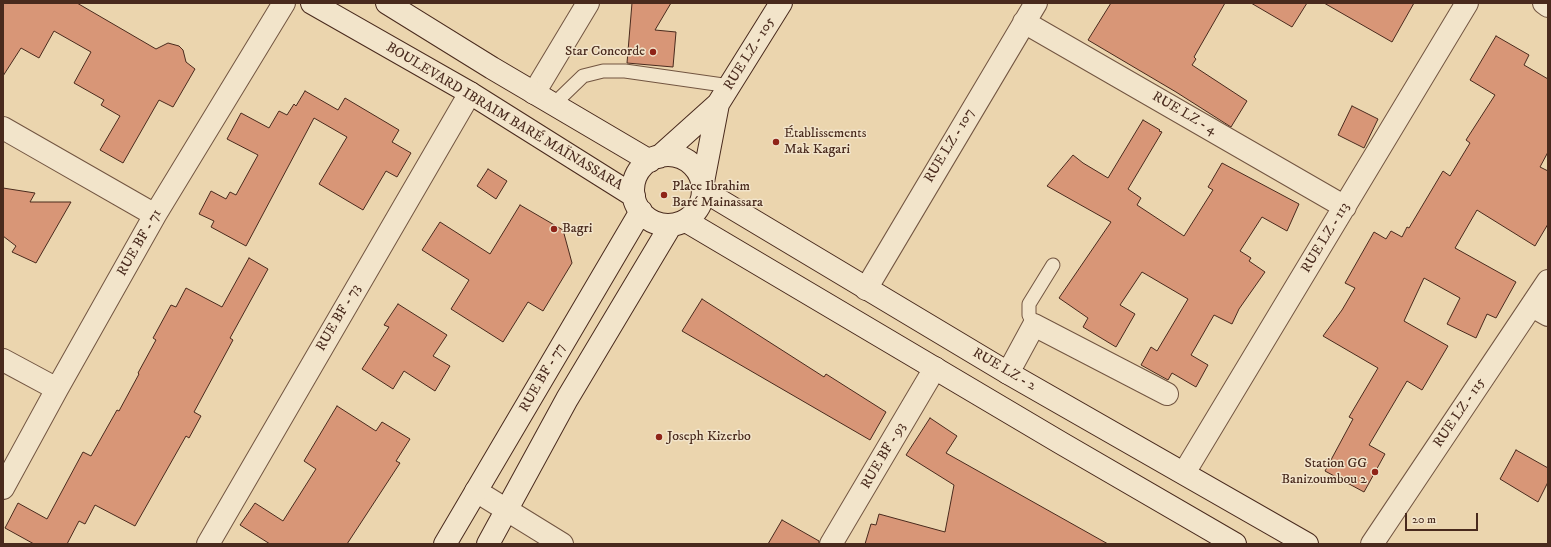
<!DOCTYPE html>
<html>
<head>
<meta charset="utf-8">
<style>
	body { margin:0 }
	#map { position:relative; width:1551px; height:547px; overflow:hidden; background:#ebd5ae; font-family:"IM FELL DW Pica",serif }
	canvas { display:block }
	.frame { position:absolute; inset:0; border:4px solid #492a1d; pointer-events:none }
	.scale { position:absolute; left:1405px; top:513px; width:73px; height:18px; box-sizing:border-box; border:2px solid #492a1d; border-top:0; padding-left:5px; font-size:12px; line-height:14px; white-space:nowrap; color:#492a1d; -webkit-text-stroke:3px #f2e4ca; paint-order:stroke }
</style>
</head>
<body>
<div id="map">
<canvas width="1551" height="547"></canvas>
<div class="frame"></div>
<div class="scale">20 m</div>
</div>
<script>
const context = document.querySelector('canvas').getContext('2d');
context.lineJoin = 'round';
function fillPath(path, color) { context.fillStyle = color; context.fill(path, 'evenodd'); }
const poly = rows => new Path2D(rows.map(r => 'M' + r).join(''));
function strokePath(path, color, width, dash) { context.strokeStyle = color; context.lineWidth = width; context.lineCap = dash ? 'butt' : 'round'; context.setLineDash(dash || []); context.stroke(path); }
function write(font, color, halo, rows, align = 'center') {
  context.font = font + ' "IM FELL DW Pica",serif'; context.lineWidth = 3; context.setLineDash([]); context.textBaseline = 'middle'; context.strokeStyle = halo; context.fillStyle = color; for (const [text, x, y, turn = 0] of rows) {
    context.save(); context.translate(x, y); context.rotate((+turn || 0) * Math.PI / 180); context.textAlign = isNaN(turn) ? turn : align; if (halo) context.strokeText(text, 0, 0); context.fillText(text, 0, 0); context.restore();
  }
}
const building = poly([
	[3,3,77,3,156,49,168,43,179,46,183,50,186,62,195,69,173,107,159,100,123,163,100,150,120,116,101,105,104,100,74,83,91,52,54,31,39,58,21,48,3,76,3,3],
	[632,3,671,3,655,30,676,32,673,67,627,63,632,3],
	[1111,3,1225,3,1194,57,1196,59,1192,65,1247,101,1231,127,1176,92,1088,40,1111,3],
	[1251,3,1307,3,1292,27,1251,3],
	[1324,3,1414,3,1392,42,1324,3],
	[1496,36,1529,55,1524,65,1548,79,1548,152,1540,167,1548,171,1548,224,1535,246,1477,210,1455,248,1516,282,1496,318,1487,314,1476,338,1447,324,1460,298,1424,278,1404,321,1448,346,1422,390,1407,381,1369,445,1385,454,1364,492,1325,471,1353,419,1349,417,1378,368,1323,336,1342,310,1355,288,1345,283,1374,232,1386,239,1391,231,1402,237,1407,227,1409,228,1443,171,1450,176,1470,143,1466,140,1495,95,1470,80,1496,36],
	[305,91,338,110,345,98,399,130,392,142,411,153,397,177,386,171,363,210,319,184,347,137,314,118,246,246,211,227,214,221,199,214,211,191,226,199,230,192,236,195,258,155,227,139,241,113,269,128,279,111,287,115,294,104,296,106,305,91],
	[1352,106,1378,119,1364,148,1338,135,1352,106],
	[1143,120,1160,130,1159,131,1162,132,1128,189,1141,198,1137,205,1184,236,1213,190,1208,187,1222,163,1299,204,1287,231,1262,217,1240,251,1251,258,1249,261,1265,272,1239,309,1232,324,1214,315,1191,355,1208,365,1196,387,1172,373,1168,380,1141,365,1151,347,1157,351,1188,299,1142,272,1120,305,1135,314,1116,347,1083,327,1088,318,1059,298,1111,222,1047,186,1073,155,1083,163,1108,178,1143,120],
	[488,169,507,181,496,199,477,186,488,169],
	[3,188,35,193,30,202,71,202,36,263,12,252,16,246,3,236,3,188],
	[520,205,563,230,572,263,543,311,528,302,503,342,451,309,469,280,422,250,440,222,490,254,520,205],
	[249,258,268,269,230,338,233,340,194,412,201,416,189,438,186,436,135,526,95,505,85,524,79,521,67,544,34,544,5,528,18,503,47,519,83,452,91,456,117,410,119,411,139,374,138,373,156,340,153,338,171,305,176,307,186,288,222,307,249,258],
	[702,299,824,377,826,374,886,412,870,440,682,331,702,299],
	[398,304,447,335,433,356,450,366,435,391,404,371,393,389,362,369,389,327,384,325,398,304],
	[337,406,376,431,382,422,410,439,396,461,400,463,347,544,270,544,240,525,255,503,283,521,316,469,304,461,337,406],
	[930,418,957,436,946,453,1108,544,865,544,871,524,876,525,879,514,945,532,954,485,906,455,930,418],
	[1516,450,1548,468,1548,482,1538,502,1500,479,1516,450],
	[782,520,819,541,819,544,768,544,782,520]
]);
const service = poly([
	[554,104,583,76,603,71,625,71,730,86],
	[1034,325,1029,315,1029,304,1053,265]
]);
const minor = poly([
	[1544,3,1548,6],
	[1024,22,1345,207],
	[534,93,588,3],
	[3,128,155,215],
	[866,289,1036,3],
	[1532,306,1548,315],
	[3,360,57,389],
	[1008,373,1034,325,1167,394],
	[1184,473,1467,3],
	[3,488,57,389,155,215,284,3],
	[476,491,562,544],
	[208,544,470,93],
	[831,544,935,368],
	[1372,544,1548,281]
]);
const secondary = poly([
	[312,3,470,93,634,196],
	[387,3,492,68,650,161],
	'633 190a35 35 0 1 1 70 0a35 35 0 1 1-70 0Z',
	[659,157,718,104,781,3],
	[703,182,718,104],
	[704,191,1008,373,1307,544],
	[686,221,1061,443,1235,544],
	[445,544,641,211],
	[488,544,567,399,671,225]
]);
const markers = [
	[653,52,4,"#8f2418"],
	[776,142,4,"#8f2418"],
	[664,195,4,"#8f2418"],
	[554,229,4,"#8f2418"],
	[659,437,4,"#8f2418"],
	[1375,472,4,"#8f2418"]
];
const poiNames = [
	["Star Concorde",645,52,"right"],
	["Établissements",784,134],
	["Mak Kagari",784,150],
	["Place Ibrahim",672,187],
	["Baré Mainassara",672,203],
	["Bagri",562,229],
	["Joseph Kizerbo",667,437],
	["Station GG",1367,464,"right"],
	["Banizoumbou 2",1367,480,"right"]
];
const streetNames = [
	["RUE LZ - 105",750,54,-58],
	["RUE LZ - 4",1184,114,30],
	["BOULEVARD IBRAIM BARÉ MAÏNASSARA",504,117,31],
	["RUE LZ - 107",950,146,-59],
	["RUE LZ - 113",1326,238,-59],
	["RUE BF - 71",140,243,-60],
	["RUE BF - 73",339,318,-60],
	["RUE LZ - 2",1004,370,30],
	["RUE BF - 77",543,378,-60],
	["RUE LZ - 115",1460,413,-56],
	["RUE BF - 93",884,456,-60]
];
fillPath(building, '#d89677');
strokePath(building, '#492a1d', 1);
strokePath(service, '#725541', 15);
strokePath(minor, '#725541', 24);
strokePath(secondary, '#492a1d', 24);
strokePath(service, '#f2e4ca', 13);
strokePath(minor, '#f2e4ca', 22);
strokePath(secondary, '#f2e4ca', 22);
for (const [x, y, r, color] of markers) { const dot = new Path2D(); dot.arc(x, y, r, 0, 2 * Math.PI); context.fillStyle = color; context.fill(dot); strokePath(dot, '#f2e4ca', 1.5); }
write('14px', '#492a1d', '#f2e4ca', poiNames, 'left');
write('14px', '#492a1d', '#f2e4ca', streetNames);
</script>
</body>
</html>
